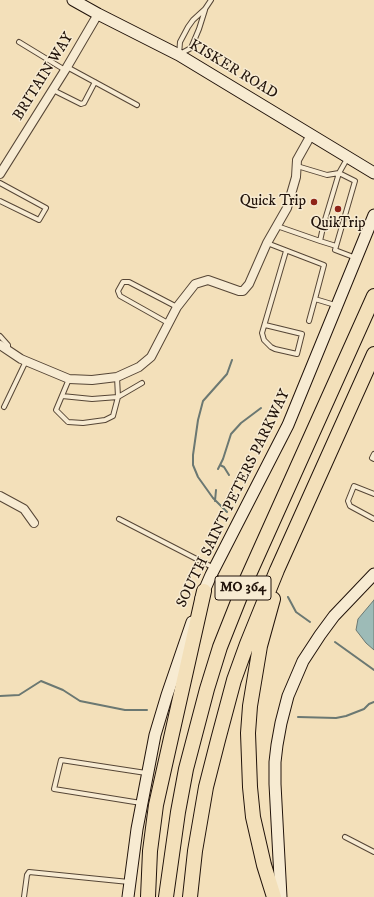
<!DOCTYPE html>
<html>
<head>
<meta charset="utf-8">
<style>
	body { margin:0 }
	canvas { display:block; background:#f3e0ba }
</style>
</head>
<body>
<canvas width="374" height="897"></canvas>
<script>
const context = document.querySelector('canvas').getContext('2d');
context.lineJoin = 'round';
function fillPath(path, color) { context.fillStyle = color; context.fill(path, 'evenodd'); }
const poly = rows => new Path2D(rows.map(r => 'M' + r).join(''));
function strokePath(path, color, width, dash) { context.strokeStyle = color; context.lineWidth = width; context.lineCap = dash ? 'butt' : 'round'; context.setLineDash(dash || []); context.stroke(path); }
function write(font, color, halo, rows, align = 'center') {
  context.font = font + ' "IM FELL DW Pica",serif'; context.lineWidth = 3; context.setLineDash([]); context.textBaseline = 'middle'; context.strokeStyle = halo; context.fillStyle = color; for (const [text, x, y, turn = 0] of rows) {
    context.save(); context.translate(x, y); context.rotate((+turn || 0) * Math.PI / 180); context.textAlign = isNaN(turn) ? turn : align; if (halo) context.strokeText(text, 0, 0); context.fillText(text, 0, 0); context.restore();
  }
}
const water = poly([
	[374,600,374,650,366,643,356,630,358,619,374,600]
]);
const stream = poly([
	[220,465,224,467,229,475],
	[218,469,223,459,231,434,241,423,261,408],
	[215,501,216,490],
	[227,512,213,498,198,477,193,465,193,455,198,420,203,401,227,374,232,360],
	[288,597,296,612,310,622],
	[335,642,374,670],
	[0,696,19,695,41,681,63,690,80,701,125,710,147,710],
	[298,717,336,718,346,716,364,709,369,704,374,702]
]);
const service = poly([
	[19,42,65,70],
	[180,54,191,48,199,29,205,10],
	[179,55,180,42,188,27,193,20,205,9,211,0],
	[67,67,137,105],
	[53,90,81,104,84,103,95,82],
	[297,166,327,175,339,173,355,181,335,250,356,258],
	[0,183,46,208,39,220,0,201],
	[277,226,320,241],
	[267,243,324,265,315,299,335,305],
	[336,246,320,241,324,223,339,173,347,159],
	[309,321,315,299],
	[168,323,120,296,118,291,123,282,129,282,177,307],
	[265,325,302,334,297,354,275,349,271,347,264,340,262,333,286,251],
	[0,336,8,345,8,350],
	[69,379,56,410,68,422,83,423,105,420,113,416,118,397,117,377],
	[62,396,92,399,118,397,142,383],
	[4,407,26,361],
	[374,454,372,458,374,459],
	[374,494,354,486,348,501,350,506,374,519],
	[119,519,214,568],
	[141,803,54,789,61,760,146,773],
	[345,837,374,852],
	[24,897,27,875,29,872,129,882]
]);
const minor = poly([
	[0,174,67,67,98,14],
	[0,345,21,359,69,379,92,380,117,377,139,367,151,357,177,307,195,284,208,280,239,291,243,291,249,284,267,243,287,208,296,177,297,160,311,135],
	[0,496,24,509,34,523]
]);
const secondary = poly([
	[73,0,98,14,179,55,374,173],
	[201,598,211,575,288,425,374,215],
	[128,897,137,829,155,735,167,695,192,622],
	[281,897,275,784,275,762,277,745,281,723,288,696,303,661,320,635,334,616,374,574]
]);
const motorway = poly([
	[273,599,260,646,250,706,248,733,250,787,253,817,264,865,274,897],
	[148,897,150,851,156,805,204,591],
	[166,897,178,812,186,769,207,689,220,647,247,579,374,296],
	[190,897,195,851,206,787,218,740,234,680,247,644,277,570,374,354]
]);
const markers = [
	[314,202,4,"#8f2418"],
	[338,209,4,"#8f2418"]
];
const shields = [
	[243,588,56]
];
const shieldNames = [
	["MO 364",243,588]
];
const streetNames = [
	["KISKER ROAD",233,70,31],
	["BRITAIN WAY",44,77,-58],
	["SOUTH SAINT PETERS PARKWAY",234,499,-64]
];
const poiNames = [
	["Quick Trip",306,202],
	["QuikTrip",338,224,"center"]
];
fillPath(water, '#9dbbb7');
strokePath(water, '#6b7872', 1);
strokePath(stream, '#6b7872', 2);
strokePath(service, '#564636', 6);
strokePath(minor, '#564636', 10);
strokePath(secondary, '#21130a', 13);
strokePath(motorway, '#21130a', 16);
strokePath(service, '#f7ebd2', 4);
strokePath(minor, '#f7ebd2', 8);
strokePath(secondary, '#f7ebd2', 11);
strokePath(motorway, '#f3e0ba', 14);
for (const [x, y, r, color] of markers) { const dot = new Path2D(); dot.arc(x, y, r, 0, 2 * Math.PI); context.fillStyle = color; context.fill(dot); strokePath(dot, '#f7ebd2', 1.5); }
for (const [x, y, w] of shields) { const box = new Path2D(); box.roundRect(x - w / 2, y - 12, w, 24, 3); context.fillStyle = '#f7ebd2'; context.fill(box); strokePath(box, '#21130a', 1); }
write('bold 14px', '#21130a', null, shieldNames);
write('15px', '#21130a', '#f7ebd2', streetNames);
write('15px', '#21130a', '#f7ebd2', poiNames, 'right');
</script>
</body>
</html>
